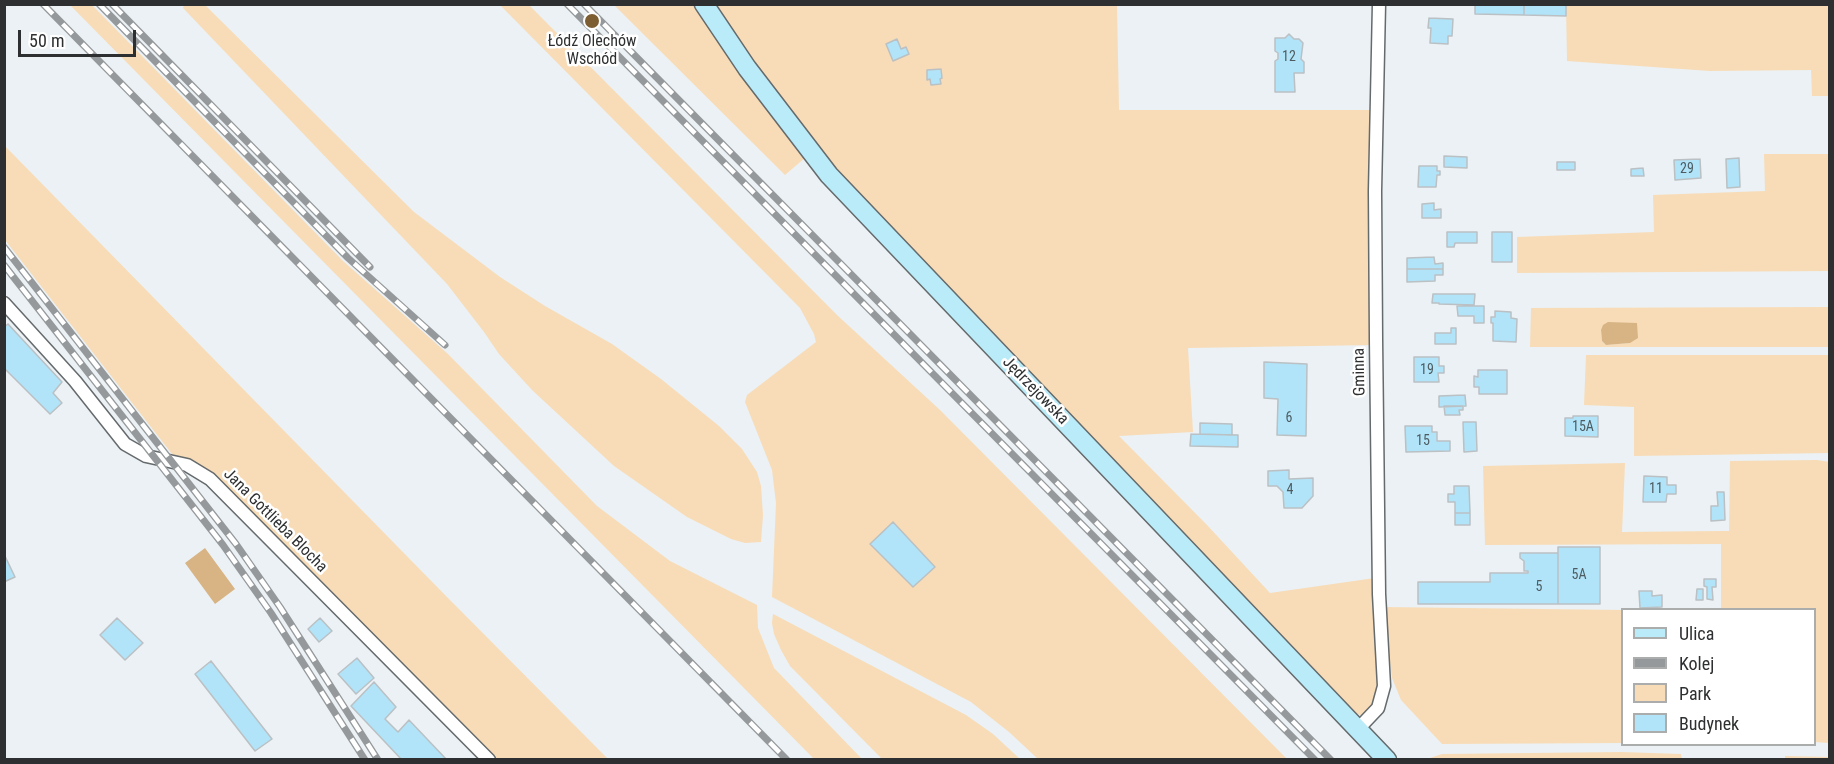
<!DOCTYPE html>
<html>
<head>
<meta charset="utf-8">
<style>
	body { margin:0 }
	#map { position:relative; width:1834px; height:764px; overflow:hidden; background:#ebf1f4; font-family:"Roboto Condensed",sans-serif }
	canvas { display:block }
	.frame { position:absolute; inset:0; border:6px solid #2d2f30; pointer-events:none }
	.legend { position:absolute; left:1621px; top:608px; width:195px; height:138px; box-sizing:border-box; background:#fff; border:2px solid #abacac; margin:0; padding:8px 10px; list-style:none; font-size:18px; color:#2d2f30 }
	.legend li { display:flex; align-items:center; gap:12px; height:30px }
	.legend b { width:30px; border:2px solid #abacac }
	.scale { position:absolute; left:18px; top:30px; width:118px; height:27px; box-sizing:border-box; border:3px solid #2d2f30; border-top:0; padding-left:8px; font-size:18px; line-height:21px; white-space:nowrap; color:#2d2f30; -webkit-text-stroke:4px #fff; paint-order:stroke }
</style>
</head>
<body>
<div id="map">
<canvas width="1834" height="764"></canvas>
<div class="frame"></div>
<ul class="legend">
<li><b style="height:8px;background:#baebf8"></b>Ulica</li>
<li><b style="height:8px;background:#95999b"></b>Kolej</li>
<li><b style="height:16px;background:#f8dcb7"></b>Park</li>
<li><b style="height:16px;background:#b1e4f8"></b>Budynek</li>
</ul>
<div class="scale">50 m</div>
</div>
<script>
const context = document.querySelector('canvas').getContext('2d');
context.lineJoin = 'round';
function fillPath(path, color) { context.fillStyle = color; context.fill(path, 'evenodd'); }
const poly = rows => new Path2D(rows.map(r => 'M' + r).join(''));
function strokePath(path, color, width, dash) { context.strokeStyle = color; context.lineWidth = width; context.lineCap = dash ? 'butt' : 'round'; context.setLineDash(dash || []); context.stroke(path); }
function write(font, color, halo, rows, align = 'center') {
  context.font = font + ' "Roboto Condensed",sans-serif'; context.lineWidth = 5; context.setLineDash([]); context.textBaseline = 'middle'; context.strokeStyle = halo; context.fillStyle = color; for (const [text, x, y, turn = 0] of rows) {
    context.save(); context.translate(x, y); context.rotate((+turn || 0) * Math.PI / 180); context.textAlign = isNaN(turn) ? turn : align; if (halo) context.strokeText(text, 0, 0); context.fillText(text, 0, 0); context.restore();
  }
}
const green = poly([
	[70,5,92,5,343,261,448,354,597,506,670,561,757,605,758,628,774,668,862,759,814,759],
	[184,5,205,5,414,212,500,277,545,306,612,344,661,379,719,426,742,449,757,472,761,486,763,515,761,542,745,543,731,539,687,517,614,466,532,390,499,354,484,332,447,284,183,8],
	[500,5,529,5,837,315,940,410,1287,759,1038,759,1009,732,971,702,772,597,776,503,772,470,745,402,747,395,816,342,814,334,800,308],
	[614,5,696,5,806,157,785,175],
	[714,5,1117,5,1119,110,1372,110,1372,345,1188,348,1193,432,1119,436,1207,525,1270,593,1375,578,1379,686,1374,704,1364,716,1354,713,1095,440,1088,435,838,175,723,21],
	[1566,5,1829,5,1829,96,1812,96,1811,70,1710,71,1567,61],
	[4,145,444,594,608,759,494,759,194,463,172,454,5,240],
	[1764,154,1829,154,1829,271,1517,273,1517,237,1654,232,1653,195,1765,191],
	[1829,307,1829,347,1530,347,1531,308],
	[1601,330,1629,343,1606,345,1602,341],
	[1586,355,1829,355,1829,453,1634,456,1634,407,1584,405],
	[1817,460,1830,462,1829,743,1815,742,1814,610,1721,609,1721,544,1485,545,1483,466,1625,463,1622,532,1722,531,1729,531,1730,461],
	[1383,607,1622,610,1622,743,1442,744,1401,700,1392,678],
	[773,614,966,715,993,734,1020,759,882,759,790,666,781,650,774,634,772,623],
	[1621,752,1681,754,1682,759,1427,759,1442,754],
	[1785,756,1829,757,1829,759,1785,759]
]);
const water = poly([
	[1608,322,1637,323,1638,338,1630,343,1606,345,1602,341,1601,330,1603,325],
	[205,548,235,589,215,604,185,563]
]);
const building = poly([
	[1475,4,1524,4,1524,15,1475,14,1475,4],
	[1524,4,1566,4,1566,16,1524,15,1524,4],
	[1429,18,1453,19,1452,36,1448,36,1448,44,1430,43,1431,28,1428,28,1429,18],
	[1289,34,1294,39,1299,39,1303,43,1301,59,1304,62,1304,73,1294,73,1295,92,1275,92,1275,61,1278,59,1278,53,1275,51,1275,38,1285,38,1289,34],
	[897,39,901,49,906,47,909,54,893,61,886,44,897,39],
	[941,69,942,78,940,79,941,84,931,85,930,79,927,80,927,70,941,69],
	[1444,156,1467,157,1467,168,1444,167,1444,156],
	[1739,158,1740,187,1727,188,1726,159,1739,158],
	[1700,159,1701,178,1675,180,1674,160,1700,159],
	[1557,162,1575,162,1575,170,1557,170,1557,162],
	[1419,166,1437,166,1437,171,1440,171,1440,175,1437,175,1436,187,1418,187,1419,166],
	[1643,168,1644,176,1631,176,1631,169,1643,168],
	[1434,203,1434,210,1441,209,1441,218,1422,218,1422,204,1434,203],
	[1447,232,1477,232,1477,243,1455,243,1454,247,1447,247,1447,232],
	[1492,232,1512,232,1512,262,1492,262,1492,232],
	[1434,257,1435,264,1443,263,1443,269,1407,269,1407,258,1434,257],
	[1407,269,1443,269,1443,275,1435,275,1435,281,1407,282,1407,269],
	[1433,294,1475,294,1474,305,1439,304,1439,303,1432,303,1433,294],
	[1457,306,1484,306,1484,323,1474,323,1474,316,1458,316,1457,306],
	[1495,311,1511,312,1511,318,1517,319,1516,342,1493,341,1493,323,1491,323,1491,317,1495,317,1495,311],
	[8,324,62,382,53,393,62,403,50,414,4,368,4,327,8,324],
	[1451,328,1456,328,1456,344,1435,344,1435,333,1451,333,1451,328],
	[1414,357,1439,357,1439,366,1444,366,1444,373,1438,373,1439,382,1414,382,1414,357],
	[1264,362,1307,364,1306,436,1277,435,1278,399,1264,398,1264,362],
	[1478,370,1507,370,1507,394,1479,394,1479,387,1474,387,1474,376,1478,377,1478,370],
	[1465,395,1466,406,1439,407,1439,396,1465,395],
	[1444,406,1463,406,1463,410,1459,410,1460,415,1445,415,1444,406],
	[1573,416,1598,416,1598,437,1565,436,1565,418,1573,418,1573,416],
	[1463,422,1476,422,1477,451,1464,452,1463,422],
	[1200,423,1232,424,1232,435,1200,434,1200,423],
	[1405,426,1432,426,1432,432,1437,432,1437,441,1450,441,1450,451,1406,452,1405,426],
	[1191,434,1238,435,1238,447,1190,446,1191,434],
	[1289,470,1289,479,1313,478,1313,496,1302,508,1284,508,1283,492,1277,486,1268,486,1268,471,1289,470],
	[1644,476,1667,477,1667,485,1676,485,1676,494,1667,494,1666,502,1643,502,1644,476],
	[1454,486,1469,486,1470,513,1455,513,1455,502,1448,502,1448,494,1454,494,1454,486],
	[1717,492,1724,492,1725,520,1711,521,1711,506,1718,506,1717,492],
	[1455,513,1470,513,1470,525,1455,525,1455,513],
	[893,522,935,567,913,587,870,544,893,522],
	[1558,547,1600,547,1600,604,1558,604,1558,547],
	[1520,553,1558,553,1558,604,1418,604,1418,582,1490,582,1490,573,1528,573,1528,571,1524,571,1524,561,1520,558,1520,553],
	[4,554,15,577,4,582,4,554],
	[1704,579,1716,579,1716,587,1712,587,1713,600,1707,599,1707,587,1704,586,1704,579],
	[1697,589,1703,589,1703,600,1696,600,1697,589],
	[1639,591,1652,591,1652,596,1662,595,1662,607,1640,608,1639,591],
	[117,618,143,643,125,660,100,635,117,618],
	[320,618,332,631,319,642,308,629,320,618],
	[357,658,374,678,356,694,338,674,357,658],
	[211,661,272,739,255,751,195,674,211,661],
	[374,682,396,707,385,719,398,732,409,720,447,760,402,760,351,706,374,682]
]);
const street = poly([
	[4,303,75,381,125,444,146,456,187,465,210,479,489,760],
	[1358,729,1378,708,1384,686,1379,594,1376,339,1375,191,1379,4]
]);
const secondary = poly([
	[704,4,747,68,829,175,1387,760]
]);
const rail = poly([
	[43,4,787,760],
	[99,4,348,258,445,345],
	[112,4,370,267],
	[567,4,1315,760],
	[584,4,1331,760],
	[4,247,236,544,280,607,378,760],
	[4,265,223,545,271,613,365,760]
]);
const markers = [
	[592,21,8,"#7d5e33"]
];
const numberNames = [
	["12",1289,57],
	["29",1687,169],
	["19",1427,370],
	["6",1289,418],
	["15A",1583,427],
	["15",1423,441],
	["11",1656,489],
	["4",1290,490],
	["5A",1579,575],
	["5",1539,587]
];
const poiNames = [
	["Łódź Olechów",592,42],
	["Wschód",592,60]
];
const streetNames = [
	["Gminna",1360,372,-91],
	["Jędrzejowska",1035,391,46],
	["Jana Gottlieba Blocha",275,521,45]
];
fillPath(green, '#f8dcb7');
fillPath(water, '#d8b485');
fillPath(building, '#b1e4f8');
strokePath(building, '#bac0c3', 1.5);
strokePath(street, '#656a6c', 15);
strokePath(secondary, '#656a6c', 21);
strokePath(street, '#fff', 12);
strokePath(secondary, '#baebf8', 18);
strokePath(rail, '#95999b', 7);
strokePath(rail, '#fff', 4.5, [14]);
for (const [x, y, r, color] of markers) { const dot = new Path2D(); dot.arc(x, y, r, 0, 2 * Math.PI); context.fillStyle = color; context.fill(dot); strokePath(dot, '#fff', 2); }
write('14px', '#4e5c62', null, numberNames);
write('16px', '#2d2f30', '#fff', poiNames);
write('16px', '#2d2f30', '#fff', streetNames);
</script>
</body>
</html>
